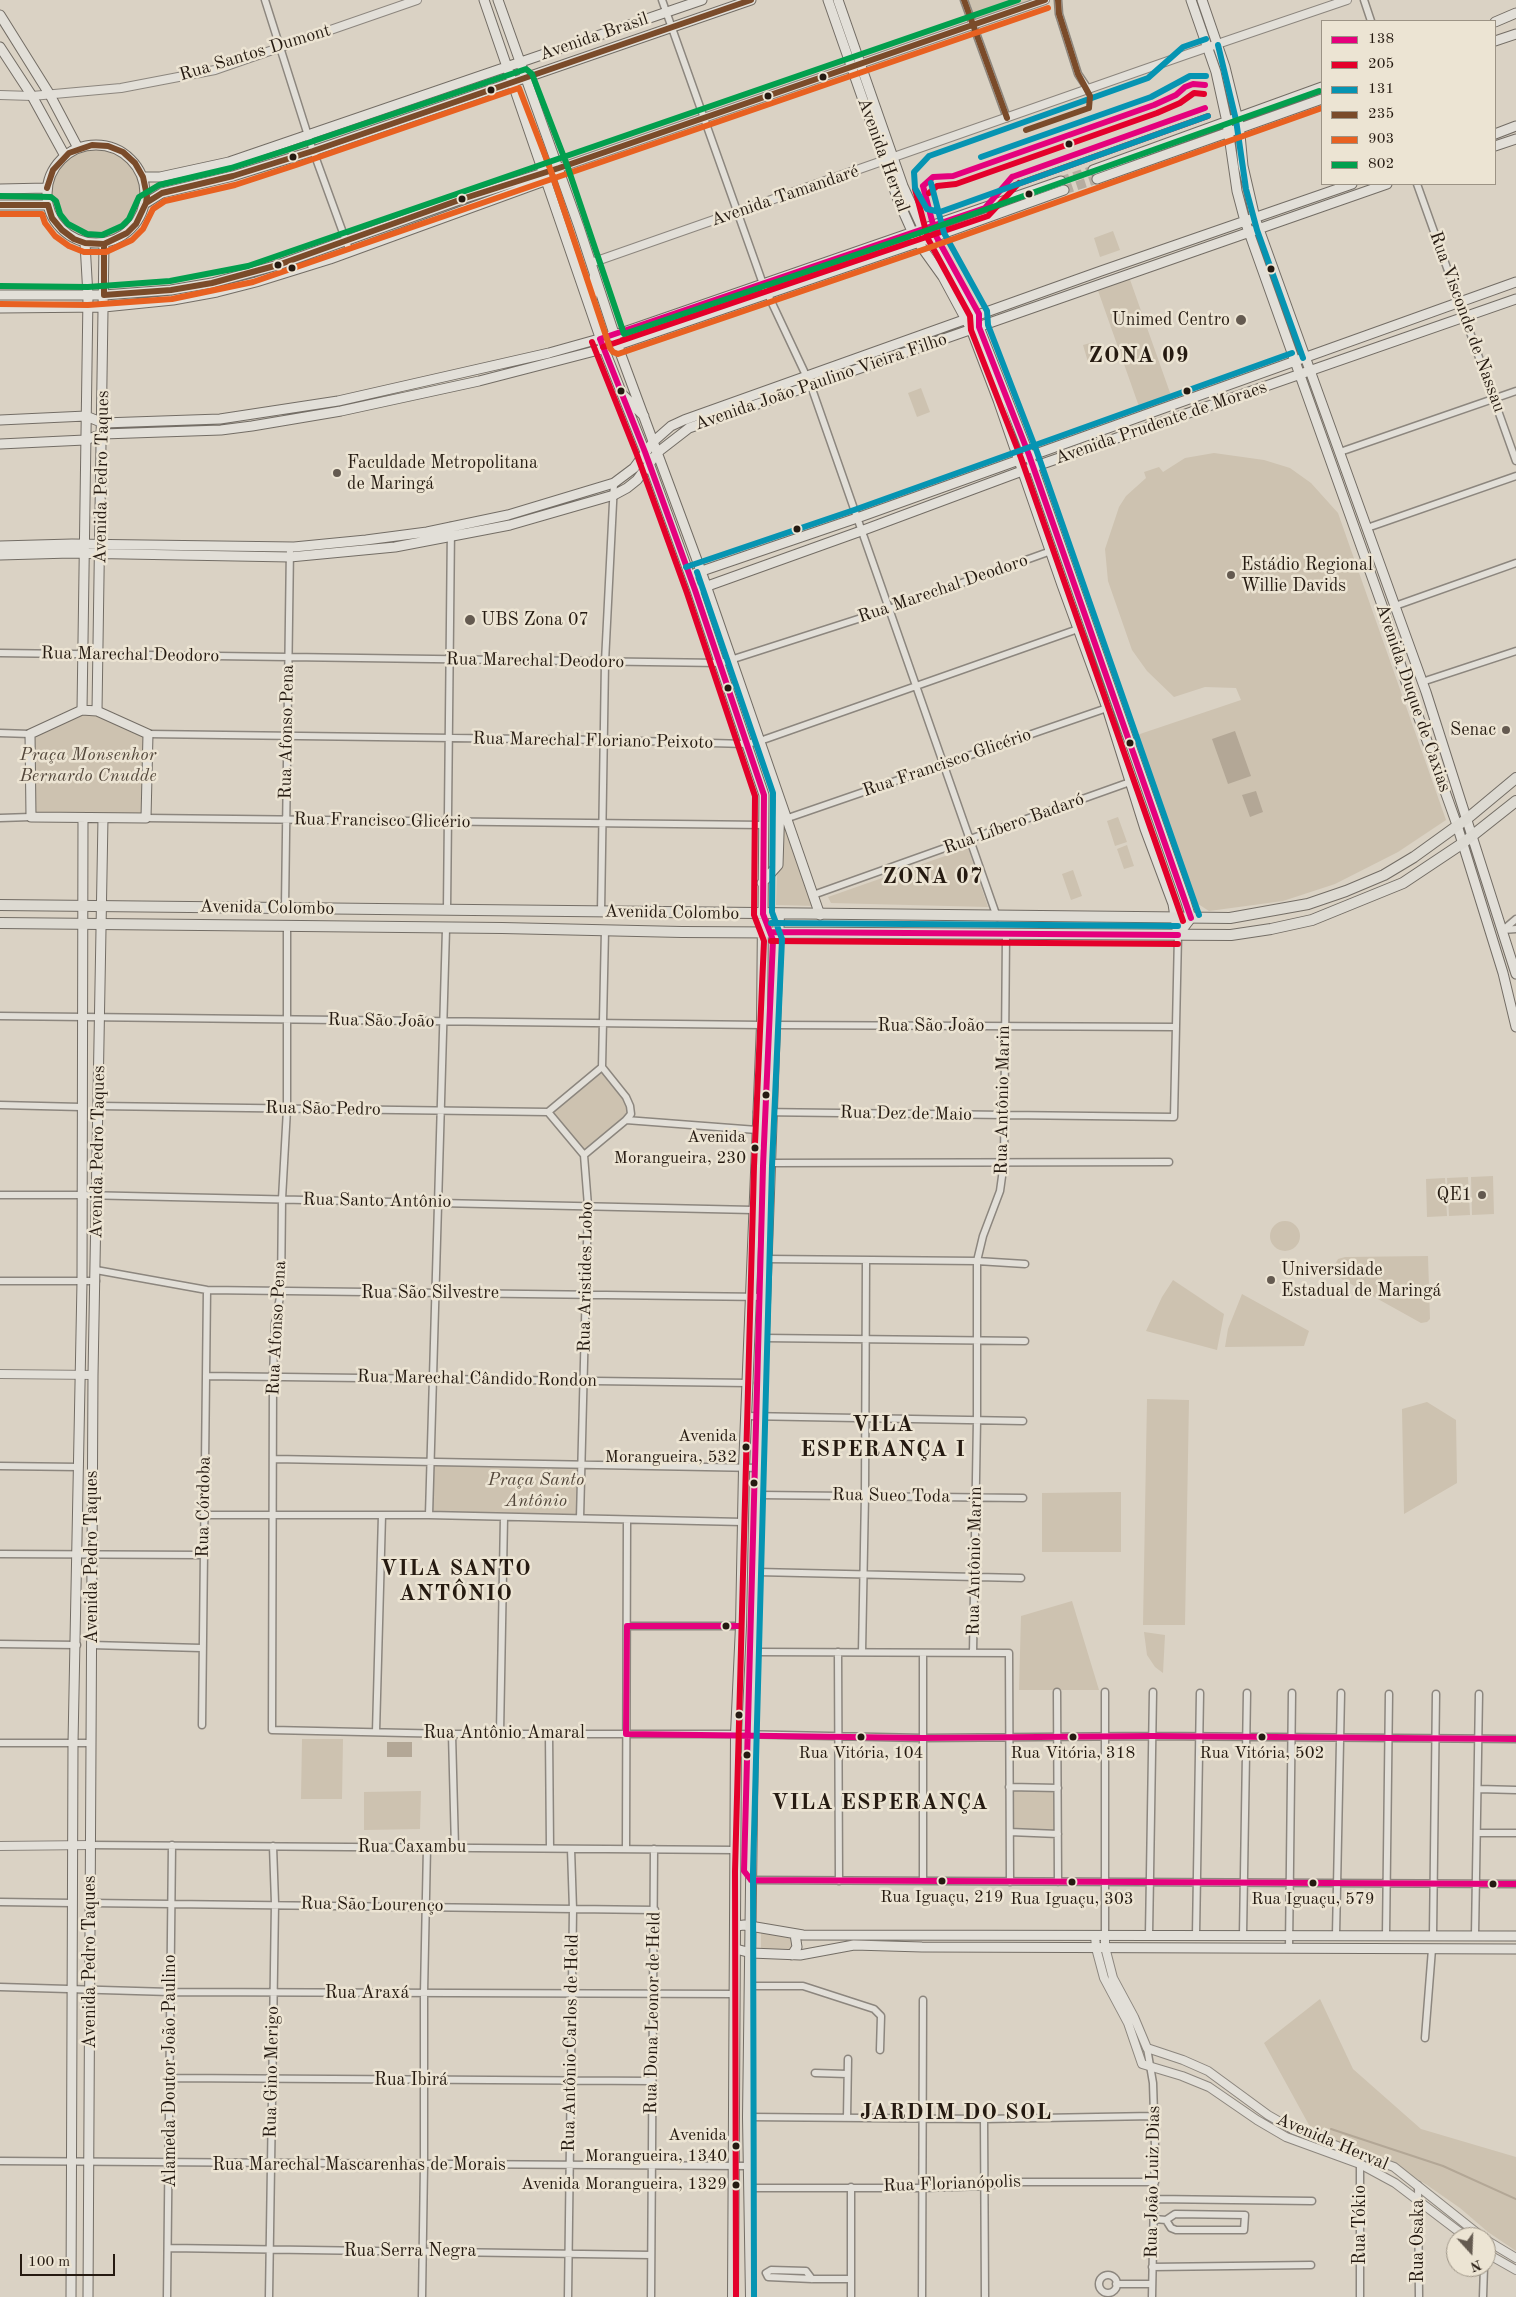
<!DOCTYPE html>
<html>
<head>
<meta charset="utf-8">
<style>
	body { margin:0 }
	#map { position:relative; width:1516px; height:2297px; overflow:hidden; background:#dad2c4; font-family:"Old Standard TT",serif }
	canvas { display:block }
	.legend { position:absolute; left:1321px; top:20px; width:175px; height:165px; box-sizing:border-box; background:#ece4d3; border:1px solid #9c9385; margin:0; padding:6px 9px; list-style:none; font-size:15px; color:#251a11 }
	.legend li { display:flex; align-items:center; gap:10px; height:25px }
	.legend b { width:25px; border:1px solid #9c9385 }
	.north { position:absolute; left:1446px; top:2227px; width:50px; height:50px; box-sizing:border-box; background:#ece4d3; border:1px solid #9c9385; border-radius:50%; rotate:160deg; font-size:14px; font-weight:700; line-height:20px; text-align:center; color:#251a11 }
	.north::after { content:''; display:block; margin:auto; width:18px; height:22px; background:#645a50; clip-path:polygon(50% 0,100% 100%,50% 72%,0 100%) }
	.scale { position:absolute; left:20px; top:2254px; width:95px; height:22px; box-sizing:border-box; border:2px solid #251a11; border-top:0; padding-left:6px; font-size:15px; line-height:18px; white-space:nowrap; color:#251a11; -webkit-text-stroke:4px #ece4d3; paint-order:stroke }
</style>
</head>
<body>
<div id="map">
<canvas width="1516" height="2297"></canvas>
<ul class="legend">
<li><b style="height:6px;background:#e5007d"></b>138</li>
<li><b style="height:6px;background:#e4002b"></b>205</li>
<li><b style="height:6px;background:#0694b2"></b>131</li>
<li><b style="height:6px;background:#7a4b2a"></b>235</li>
<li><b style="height:6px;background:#e86121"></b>903</li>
<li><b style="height:6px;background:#029f4e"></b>802</li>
</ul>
<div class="north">N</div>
<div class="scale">100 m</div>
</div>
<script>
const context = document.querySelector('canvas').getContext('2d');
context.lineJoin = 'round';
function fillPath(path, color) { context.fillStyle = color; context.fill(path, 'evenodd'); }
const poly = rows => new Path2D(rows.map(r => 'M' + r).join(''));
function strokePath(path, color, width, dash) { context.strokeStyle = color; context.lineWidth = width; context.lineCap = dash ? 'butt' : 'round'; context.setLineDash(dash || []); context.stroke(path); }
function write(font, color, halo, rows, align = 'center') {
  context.font = font + ' "Old Standard TT",serif'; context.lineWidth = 5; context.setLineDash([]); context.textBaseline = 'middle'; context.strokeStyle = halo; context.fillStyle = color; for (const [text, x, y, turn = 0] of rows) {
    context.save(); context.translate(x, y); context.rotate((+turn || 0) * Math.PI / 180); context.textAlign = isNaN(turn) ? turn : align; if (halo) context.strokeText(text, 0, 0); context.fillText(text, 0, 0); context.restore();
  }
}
const green = poly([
	[964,0,1045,0,973,25],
	'47 194a49 49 0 1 1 98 0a49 49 0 1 1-98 0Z',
	[1113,231,1120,250,1100,257,1094,238],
	[1128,274,1174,404,1142,415,1096,285],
	[1094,342,1099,359,1088,362,1083,345],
	[921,388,930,412,917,417,908,393],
	[1214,453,1264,460,1290,468,1311,483,1338,513,1446,820,1398,852,1335,884,1283,901,1209,911,1195,902,1134,736,1241,700,1236,688,1205,687,1174,697,1147,671,1132,650,1108,581,1105,549,1119,507,1126,496,1146,478,1144,472,1159,467,1163,472,1185,458],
	[82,710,148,734,146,818,31,817,30,734],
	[780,797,817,906,776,905],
	[1118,817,1127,842,1115,846,1107,821],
	[1127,845,1134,866,1124,869,1117,849],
	[968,848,988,907,831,903,828,897],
	[1073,870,1082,896,1071,900,1062,874],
	[602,1067,626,1097,631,1114,584,1155,548,1112],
	[1493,1176,1494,1214,1472,1215,1471,1177],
	[1468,1177,1470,1215,1449,1216,1447,1178],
	[1445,1178,1447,1216,1427,1217,1426,1179],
	'1270 1236a15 15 0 1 1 30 0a15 15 0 1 1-30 0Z',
	[1428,1256,1430,1319,1427,1322,1421,1323,1342,1279,1335,1273,1334,1266,1338,1259,1345,1257],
	[1173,1280,1224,1314,1217,1350,1146,1331,1162,1297],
	[1242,1294,1309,1331,1304,1346,1225,1347,1228,1329],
	[1147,1399,1189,1400,1185,1625,1143,1625],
	[1427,1402,1456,1420,1457,1483,1404,1514,1402,1409],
	[431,1462,581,1465,580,1518,430,1515],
	[1121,1492,1121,1552,1042,1552,1042,1493],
	[1072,1601,1099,1690,1019,1690,1021,1616],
	[1144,1632,1165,1635,1163,1673,1155,1667,1147,1655],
	[302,1739,343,1739,342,1799,301,1799],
	[1009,1787,1058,1788,1058,1834,1010,1832],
	[421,1791,420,1829,364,1830,364,1792],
	[761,1932,790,1938,794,1944,789,1951,761,1950],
	[1320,1999,1353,2069,1421,2129,1516,2157,1516,2251,1488,2232,1460,2208,1427,2185,1394,2165,1335,2144,1309,2125,1264,2043]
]);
const water = poly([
	[1235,731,1251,776,1228,784,1212,739],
	[1256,791,1263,812,1250,817,1242,795],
	[387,1742,412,1742,412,1757,387,1757]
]);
const stream = poly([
	[1331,2129,1443,2166,1516,2199]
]);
const secondaryTunnel = poly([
	[1061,181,1093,170],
	[1064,190,1097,179]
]);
const minor = poly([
	[265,0,311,145,350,252],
	[662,0,763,284,811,386,997,917],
	[964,0,1007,118],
	[1058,0,1059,14,1078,74,1088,89],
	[1364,0,1371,21],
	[1417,184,1516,461],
	[1340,452,1516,391],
	[1367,528,1516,476],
	[1395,606,1516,563],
	[0,653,721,663,889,609,1051,551],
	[1422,682,1516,651],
	[0,733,30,734],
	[148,734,605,740,746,744,760,741,1078,629],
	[0,818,31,817],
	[146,818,764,825],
	[788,818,1107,708],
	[813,895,1130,782],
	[285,907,290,547],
	[447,909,451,526],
	[601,912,605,662,614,483],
	[287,926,287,1109,282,1199,281,1292,275,1323,273,1377,272,1730,452,1734,736,1734,923,1738,1153,1736,1516,1739],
	[1503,930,1516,919],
	[1503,930,1516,929],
	[0,1016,762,1025],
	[776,1025,1176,1027],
	[602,1067,626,1097,630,1106,631,1114,626,1120,584,1155,548,1112,602,1067],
	[602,1067,605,930],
	[0,1105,81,1107],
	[98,1106,548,1112],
	[757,1112,1174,1117,1178,935],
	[626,1120,757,1130],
	[771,1163,1169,1162],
	[0,1195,81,1195,753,1210],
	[766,1259,977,1261,1025,1264],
	[96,1270,207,1290,765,1297],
	[0,1281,96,1281],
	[764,1338,1025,1341],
	[206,1376,749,1383],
	[746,1416,1023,1421],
	[274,1459,760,1468],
	[0,1466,79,1467],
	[760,1495,1023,1498],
	[204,1515,429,1515,743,1522],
	[429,1515,446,929],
	[580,1518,588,1206,584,1155],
	[0,1554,203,1555],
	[757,1572,1021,1578],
	[627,1626,741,1626],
	[0,1644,77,1645],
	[91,1645,201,1648],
	[756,1652,1009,1653,1010,1882],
	[838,1652,839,1881],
	[862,1652,865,1495,866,1260],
	[973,1653,977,1420,977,1261,983,1236,1000,1191,1004,1162,1006,934],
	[1057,1692,1058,1882],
	[202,1725,207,1290],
	[376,1732,382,1515],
	[500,1733,504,1517],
	[452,1734,455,1848],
	[549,1734,550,1848],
	[0,1743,91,1743],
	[1009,1787,1058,1788],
	[1478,1789,1516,1790],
	[1010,1832,1058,1834],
	[1477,1833,1516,1833],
	[90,1845,735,1850],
	[626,1849,627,1520],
	[751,1880,1516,1884],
	[923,1881,923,1653],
	[0,1902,72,1903],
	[90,1903,655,1910],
	[1105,1935,1105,1692],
	[1149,1935,1153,1692],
	[1196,1935,1200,1693],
	[1243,1935,1247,1693],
	[1336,1935,1341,1693],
	[1386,1935,1389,1694],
	[1433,1935,1436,1694],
	[1475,1935,1479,1694],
	[1289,1948,1292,1693],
	[750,1986,803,1986,874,2009,881,2016,880,2050],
	[0,1987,170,1992,735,1994],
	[1425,2038,1432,1949],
	[1147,2048,1153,2083,1155,2146,1152,2297],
	[815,2073,847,2074],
	[171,2078,652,2081],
	[748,2117,984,2119,1154,2116],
	[847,2118,848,2059],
	[984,2119,985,2297],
	[0,2161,748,2166],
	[1418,2185,1419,2297],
	[749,2188,922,2188,985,2186,1014,2182,1155,2182],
	[1154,2199,1312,2201],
	[1154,2219,1166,2220,1171,2228,1176,2230,1244,2230,1245,2215,1175,2214,1166,2220],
	[169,2248,651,2255],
	[1152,2267,1311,2265],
	'1099 2284a9 9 0 1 1 18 0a9 9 0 1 1-18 0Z',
	[812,2279,806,2271,771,2270,766,2273,768,2277,812,2279,850,2279],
	[1116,2284,1152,2284],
	[167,2297,172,1845],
	[269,2297,275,1903,273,1846],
	[422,2297,424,2165,424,1993,427,1847],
	[568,2297,573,1909,571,1849],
	[651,2297,654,1849],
	[851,2297,851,2187],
	[922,2297,923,2000],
	[1360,2297,1360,2153],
	[1483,2297,1484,2267]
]);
const tertiary = poly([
	[0,95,32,96,121,88,215,70,417,0],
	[559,168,1045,0],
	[591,263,1188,54,1347,0],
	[0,1374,93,1375],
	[0,1846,90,1845],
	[1095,1935,1096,1948,1104,1978,1128,2023,1142,2064,1182,2076,1209,2087,1257,2120,1286,2137,1360,2164,1395,2183,1466,2237],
	[1105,1935,1105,1947,1113,1978,1134,2017,1147,2048,1183,2060,1208,2071,1268,2115,1294,2130,1394,2167,1482,2237],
	[1486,2240,1516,2258],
	[1486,2253,1516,2270]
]);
const secondary = poly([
	[484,0,603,346,645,452,695,590,764,795,763,914],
	[498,0,579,227,621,355,701,571,820,915],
	[828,0,898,200,915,238,943,277,971,329,998,400,1062,585,1107,708,1145,829,1173,904,1178,935],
	[838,0,903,186,925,234,952,275,979,327,1029,455,1186,902,1191,918,1178,935],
	[1191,0,1216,72,1227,122,1237,191,1245,221,1383,608,1406,682,1457,825,1503,973,1516,1027],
	[1202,0,1225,67,1239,124,1243,166,1255,218,1426,692,1516,974],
	[0,15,50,95,78,148],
	[1495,22,1516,13],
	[1495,41,1516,34],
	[0,47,32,96,65,156],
	[1495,134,1516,126],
	'47 194a49 49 0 1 1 98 0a49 49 0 1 1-98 0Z',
	[1495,146,1516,139],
	[1093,170,1322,87],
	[143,177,160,177,229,162,702,0],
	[1097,179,1322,99],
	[0,189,47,188],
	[146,203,162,193,233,176,313,151,751,0],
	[0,205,48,205],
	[0,295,104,295,171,290,212,283,278,265,462,199,559,168],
	[591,307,594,277],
	[0,308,104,307,173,300,217,292,256,282,330,259,547,180],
	[623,395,644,416],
	[0,420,86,416,103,423,220,419,338,401,549,353,624,332,1061,181],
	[0,444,85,440,103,434,221,430,252,426,341,411,479,381,618,345,928,239,1064,190],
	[0,546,72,544,294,547,366,540,427,532,508,515,614,483,634,468,654,441,671,426,684,420,1101,271,1352,184],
	[0,555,71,553,290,557,395,547,510,525,614,495,627,488,637,480,658,452,689,428,1387,184],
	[696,573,857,518,1516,282],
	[702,588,861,531,1022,471,1516,299],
	[82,710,88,296,85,243],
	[82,710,97,711,148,734,146,818,31,817,30,734,82,710],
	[97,711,104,244],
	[762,883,778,865,780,802],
	[736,1926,744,1925,803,1935,1516,1936],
	[736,1949,751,1953,800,1955,854,1945,922,1947,1516,1949],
	[792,1955,797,1947,795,1934],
	[71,2297,73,1743,82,1282,83,818],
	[88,2297,93,1375,103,818]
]);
const primary = poly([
	[0,905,1230,918,1308,904,1346,891,1384,875,1414,857,1468,818,1516,778],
	[0,923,502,928,682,932,1231,935,1271,929,1312,920,1403,883,1463,843,1516,801],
	[733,2297,736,1734,741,1626,744,1468,762,1025,763,914],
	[751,2297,748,2117,753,1735,761,1416,779,914]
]);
const bus1 = poly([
	[1012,177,1205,108],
	[923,186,936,236,979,314,979,327,1029,455,1191,918],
	[923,186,933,177,953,176,1154,105,1176,95,1185,87,1193,84,1205,85],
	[600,339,645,452,695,590,764,795,763,914,773,940,763,1166,744,1871,751,1880],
	[600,339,985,208,1012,177],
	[771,932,1178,935],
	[627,1626,741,1626],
	[626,1734,923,1738,1153,1736,1516,1739],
	[626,1734,627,1626],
	[751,1880,1516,1884]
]);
const bus2 = poly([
	[1015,185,1208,116],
	[915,189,928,239,970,316,971,330,1021,458,1183,921],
	[929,193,937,186,956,184,1157,113,1180,103,1194,93,1204,94],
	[592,342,637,455,687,593,755,796,754,915,764,941,754,1166,735,1871,736,2297],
	[603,347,988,216,1019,183],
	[771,941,1178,944]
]);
const bus3 = poly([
	[1206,39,1183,47,1148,78,929,156,914,172,915,188,927,209,940,212,1208,116],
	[1218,45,1236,120,1246,189,1257,230,1303,358],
	[981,157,1151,97,1190,76,1206,76],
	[931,183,944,233,987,311,988,325,1037,452,1199,915],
	[686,567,854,510,1292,353],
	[697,572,773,793,772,912,782,939,772,1166,753,1871,754,2297],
	[771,923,1178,926]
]);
const bus4 = poly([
	[964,0,1007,118],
	[1058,0,1059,14,1078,74,1090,96,1089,108],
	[1026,130,1089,108],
	[47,188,53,170,69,153,92,145,108,146,123,152,135,163,143,177,147,196,146,203,136,224,127,233,104,244,85,243,74,239,62,230,52,218,48,205],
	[0,205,48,205],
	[104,244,127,233,136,224,146,203,162,193,233,176,313,151,751,0],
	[104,244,104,295],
	[104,295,171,290,212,283,278,265,462,199,559,168,1045,0]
]);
const bus5 = poly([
	[0,214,42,214,45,223,55,236,69,246,84,252,106,252,132,240,143,229,153,209,165,201,235,185,296,165,519,88,551,171,610,348,613,352,618,354,931,247,1322,108],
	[0,304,88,305,172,299,253,282,1048,8]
]);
const bus6 = poly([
	[0,196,51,197,56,201,60,214,68,224,87,234,102,235,122,226,129,219,139,197,159,185,231,168,290,149,526,69,532,74,567,165,624,334,925,231,1319,91],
	[0,286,88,287,170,281,248,266,1018,0]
]);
const markers = [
	[823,77,4.5,"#251a11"],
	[491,90,4.5,"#251a11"],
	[768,96,4.5,"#251a11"],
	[1069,144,4.5,"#251a11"],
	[293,157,4.5,"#251a11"],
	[1029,194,4.5,"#251a11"],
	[462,199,4.5,"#251a11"],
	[278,265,4.5,"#251a11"],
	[292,268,4.5,"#251a11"],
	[1271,269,4.5,"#251a11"],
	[1241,320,6,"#645a50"],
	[621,391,4.5,"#251a11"],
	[1187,391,4.5,"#251a11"],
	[337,473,5,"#645a50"],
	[797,529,4.5,"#251a11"],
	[1231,575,5,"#645a50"],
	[470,620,6,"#645a50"],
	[728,688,4.5,"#251a11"],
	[1506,730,5,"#645a50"],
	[1130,743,4.5,"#251a11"],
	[766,1095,4.5,"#251a11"],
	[755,1148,4.5,"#251a11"],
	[1482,1195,5,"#645a50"],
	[1271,1280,5,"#645a50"],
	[746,1447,4.5,"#251a11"],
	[754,1483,4.5,"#251a11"],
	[726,1626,4.5,"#251a11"],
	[739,1715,4.5,"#251a11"],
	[861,1737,4.5,"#251a11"],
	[1073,1737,4.5,"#251a11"],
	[1262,1737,4.5,"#251a11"],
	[747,1755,4.5,"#251a11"],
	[942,1881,4.5,"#251a11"],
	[1072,1882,4.5,"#251a11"],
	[1313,1883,4.5,"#251a11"],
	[1493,1884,4.5,"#251a11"],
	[736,2146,4.5,"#251a11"],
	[736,2185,4.5,"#251a11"]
];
const busNames = [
	["Avenida",746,1138,"right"],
	["Morangueira, 230",746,1159,"right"],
	["Avenida",737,1437,"right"],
	["Morangueira, 532",737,1458,"right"],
	["Rua Vitória, 104",861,1754],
	["Rua Vitória, 318",1073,1754],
	["Rua Vitória, 502",1262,1754],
	["Rua Iguaçu, 219",942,1898],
	["Rua Iguaçu, 303",1072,1900],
	["Rua Iguaçu, 579",1313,1900],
	["Avenida",727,2136,"right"],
	["Morangueira, 1340",727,2157,"right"],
	["Avenida Morangueira, 1329",727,2185,"right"]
];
const streetNames = [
	["Avenida Brasil",594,37,-19],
	["Rua Santos Dumont",255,53,-17],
	["Avenida Herval",883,155,70],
	["Avenida Tamandaré",785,196,-19],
	["Rua Visconde de Nassau",1467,322,70],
	["Avenida João Paulino Vieira Filho",821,382,-19],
	["Avenida Prudente de Moraes",1161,423,-19],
	["Avenida Pedro Taques",102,477,-89],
	["Rua Marechal Deodoro",943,589,-19],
	["Rua Marechal Deodoro",130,655,1],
	["Rua Marechal Deodoro",535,661,1],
	["Avenida Duque de Caxias",1413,698,71],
	["Rua Afonso Pena",287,732,-89],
	["Rua Marechal Floriano Peixoto",593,741,1],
	["Rua Francisco Glicério",947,763,-19],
	["Rua Francisco Glicério",382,821,1],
	["Rua Líbero Badaró",1014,824,-20],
	["Avenida Colombo",267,908,1],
	["Avenida Colombo",672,913,1],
	["Rua São João",381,1021,1],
	["Rua São João",931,1026],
	["Rua Antônio Marin",1003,1100,-89],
	["Rua São Pedro",323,1109,1],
	["Rua Dez de Maio",906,1114,1],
	["Avenida Pedro Taques",98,1152,-89],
	["Rua Santo Antônio",377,1201,1],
	["Rua Aristides Lobo",586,1277,-89],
	["Rua São Silvestre",430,1293],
	["Rua Afonso Pena",277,1328,-87],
	["Rua Marechal Cândido Rondon",477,1379,1],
	["Rua Sueo Toda",891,1496,1],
	["Rua Córdoba",204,1507,-89],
	["Avenida Pedro Taques",92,1557,-90],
	["Rua Antônio Marin",975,1561,-89],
	["Rua Antônio Amaral",504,1733],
	["Rua Caxambu",412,1847],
	["Rua São Lourenço",372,1905,1],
	["Avenida Pedro Taques",90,1962,-90],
	["Rua Araxá",367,1993],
	["Rua Dona Leonor de Held",653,2013,-89],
	["Rua Antônio Carlos de Held",571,2043,-89],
	["Alameda Doutor João Paulino",170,2071,-90],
	["Rua Gino Merigo",272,2072,-89],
	["Rua Ibirá",411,2080],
	["Avenida Herval",1332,2142,23],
	["Rua Marechal Mascarenhas de Morais",359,2165],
	["Rua João Luiz Dias",1153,2182,-89],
	["Rua Florianópolis",952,2184,-2],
	["Rua Tókio",1360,2225,-90],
	["Rua Osaka",1418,2241,-90],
	["Rua Serra Negra",410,2251]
];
const poiNames = [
	["Unimed Centro",1230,320,"right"],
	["Faculdade Metropolitana",347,463],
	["de Maringá",347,484],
	["Estádio Regional",1241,565],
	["Willie Davids",1241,586],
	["UBS Zona 07",481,620],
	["Senac",1496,730,"right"],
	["QE1",1472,1195,"right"],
	["Universidade",1281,1270],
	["Estadual de Maringá",1281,1291]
];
const parkNames = [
	["Praça Monsenhor",88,755],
	["Bernardo Cnudde",88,776],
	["Praça Santo",536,1480],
	["Antônio",536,1501]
];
const districtNames = [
	["ZONA 09",1139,356],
	["ZONA 07",933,877],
	["VILA",883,1425],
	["ESPERANÇA I",883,1450],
	["VILA SANTO",456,1569],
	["ANTÔNIO",456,1594],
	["VILA ESPERANÇA",880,1803],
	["JARDIM DO SOL",956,2113]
];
fillPath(green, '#cdc2b0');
fillPath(water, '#b3a796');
strokePath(stream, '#b3a796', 2);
strokePath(secondaryTunnel, '#b6ada0', 9, [9, 4.5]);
strokePath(minor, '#8c867e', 9);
strokePath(tertiary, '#8c867e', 10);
strokePath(secondary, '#736d65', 11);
strokePath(primary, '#736d65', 12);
strokePath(minor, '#e2dfd8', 6);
strokePath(tertiary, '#e2dfd8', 8);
strokePath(secondary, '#e2dfd8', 9);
strokePath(primary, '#dddad2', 10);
strokePath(bus1, '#e5007d', 6);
strokePath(bus2, '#e4002b', 6);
strokePath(bus3, '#0694b2', 6);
strokePath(bus4, '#7a4b2a', 6);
strokePath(bus5, '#e86121', 6);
strokePath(bus6, '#029f4e', 6);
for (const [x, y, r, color] of markers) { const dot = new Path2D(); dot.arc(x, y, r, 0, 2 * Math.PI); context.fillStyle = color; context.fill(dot); strokePath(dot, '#ece4d3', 2); }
write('17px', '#251a11', '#ece4d3', busNames);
write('18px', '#251a11', '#ece4d3', streetNames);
write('18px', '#251a11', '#ece4d3', poiNames, 'left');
write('italic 18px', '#54483c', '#ece4d3', parkNames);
context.letterSpacing = '1px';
write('bold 22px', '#251a11', '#ece4d3', districtNames);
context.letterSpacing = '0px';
</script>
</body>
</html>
